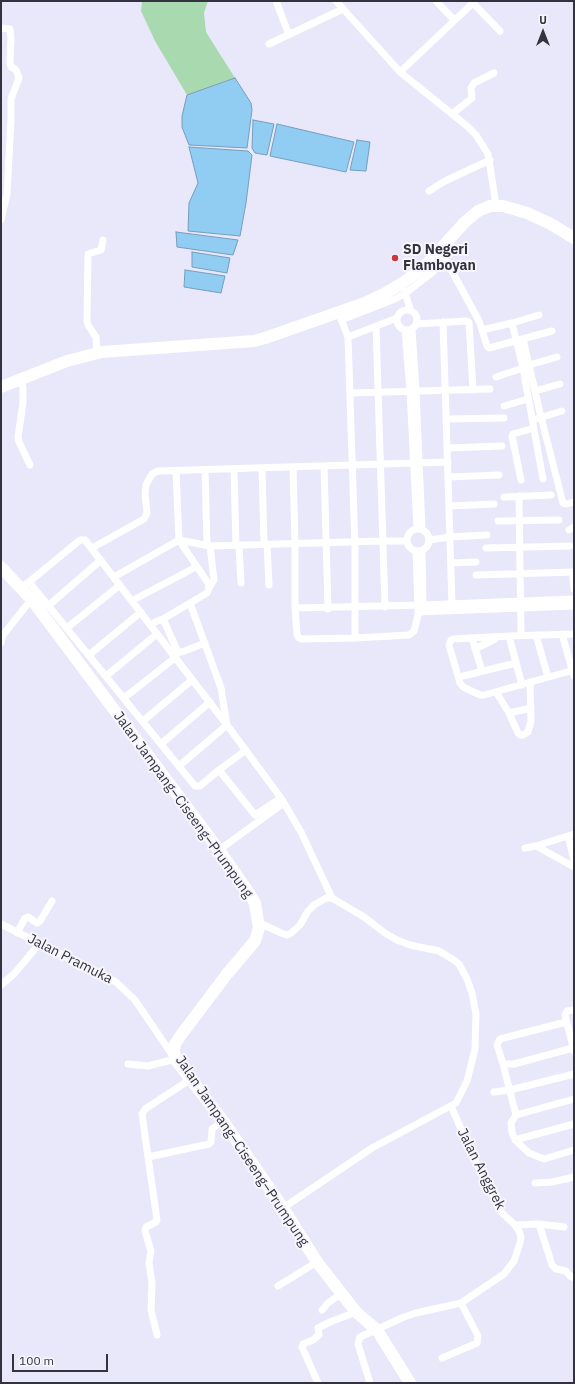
<!DOCTYPE html>
<html>
<head>
<meta charset="utf-8">
<style>
	body { margin:0 }
	#map { position:relative; width:575px; height:1384px; overflow:hidden; background:#e9e7fa; font-family:"IBM Plex Sans",sans-serif }
	canvas { display:block }
	.frame { position:absolute; inset:0; border:2px solid #34323e; pointer-events:none }
	.north { position:absolute; left:523px; top:12px; width:40px; height:40px; -webkit-text-stroke:3px #f7f6fc; paint-order:stroke; rotate:0deg; font-size:11px; font-weight:700; line-height:16px; text-align:center; color:#34323e }
	.north::after { content:''; display:block; margin:auto; width:14px; height:18px; background:#34323e; clip-path:polygon(50% 0,100% 100%,50% 72%,0 100%) }
	.scale { position:absolute; left:12px; top:1354px; width:96px; height:18px; box-sizing:border-box; border:2px solid #34323e; border-top:0; padding-left:5px; font-size:12px; line-height:14px; white-space:nowrap; color:#34323e; -webkit-text-stroke:3px #f7f6fc; paint-order:stroke }
</style>
</head>
<body>
<div id="map">
<canvas width="575" height="1384"></canvas>
<div class="frame"></div>
<div class="north">U</div>
<div class="scale">100 m</div>
</div>
<script>
const context = document.querySelector('canvas').getContext('2d');
context.lineJoin = 'round';
function fillPath(path, color) { context.fillStyle = color; context.fill(path, 'evenodd'); }
const poly = rows => new Path2D(rows.map(r => 'M' + r).join(''));
function strokePath(path, color, width, dash) { context.strokeStyle = color; context.lineWidth = width; context.lineCap = dash ? 'butt' : 'round'; context.setLineDash(dash || []); context.stroke(path); }
function write(font, color, halo, rows, align = 'center') {
  context.font = font + ' "IBM Plex Sans",sans-serif'; context.lineWidth = 4; context.setLineDash([]); context.textBaseline = 'middle'; context.strokeStyle = halo; context.fillStyle = color; for (const [text, x, y, turn = 0] of rows) {
    context.save(); context.translate(x, y); context.rotate((+turn || 0) * Math.PI / 180); context.textAlign = isNaN(turn) ? turn : align; if (halo) context.strokeText(text, 0, 0); context.fillText(text, 0, 0); context.restore();
  }
}
const green = poly([
	[142,1,208,1,204,13,206,32,235,78,187,95,155,41,141,11]
]);
const water = poly([
	[235,78,251,103,252,110,247,148,189,145,182,127,182,116,187,95,235,78],
	[253,120,274,124,267,155,255,153,252,148,253,120],
	[277,124,354,142,346,172,270,156,277,124],
	[357,140,370,142,366,171,350,170,357,140],
	[189,147,248,151,252,155,246,203,240,236,188,231,189,203,198,183,189,147],
	[176,232,238,240,233,255,177,247,176,232],
	[192,252,230,258,227,273,192,267,192,252],
	[185,270,225,276,221,293,184,287,185,270]
]);
const minor = poly([
	[276,1,289,35],
	[336,1,400,72,467,126,476,135,488,154,496,205],
	[436,1,454,20],
	[471,1,500,31],
	[1,28,10,29,11,37,10,63,11,67,15,69,17,72,19,78,11,99,11,120,7,194,1,220],
	[269,44,343,9],
	[400,72,473,3],
	[452,114,472,98,471,88,474,83,494,73],
	[429,191,445,181,490,160],
	[440,249,479,321,482,330,512,323,523,368,543,479],
	[404,290,411,311],
	'397 320a10 10 0 1 1 20 0a10 10 0 1 1-20 0Z',
	[340,316,348,337],
	[341,320,395,299,406,293,434,271,435,268,435,265,431,260],
	[443,322,452,604],
	[512,323,539,315],
	[417,324,466,321,469,322,473,390],
	[376,326,385,607],
	[412,329,416,391,422,529],
	[405,330,410,391,417,528],
	[482,330,487,346,489,348,552,331],
	[523,339,541,417,563,503,567,504,574,502],
	[97,353,96,337,88,325,87,321,88,254,101,250,103,240],
	[529,365,557,357],
	[496,377,523,368],
	[21,379,23,388,23,403,18,437,19,442,30,465],
	[535,391,560,384],
	[350,393,490,389],
	[504,406,528,399],
	[447,419,504,418],
	[536,419,562,411],
	[447,448,502,446],
	[324,466,328,609],
	[293,467,295,543,295,608,297,634,298,637,301,639,355,638,409,635,414,631,418,615],
	[262,468,264,544],
	[234,469,236,545],
	[205,470,207,545],
	[448,477,499,475],
	[521,480,512,436,513,434,534,428],
	[519,496,521,635],
	[504,497,551,495],
	[449,506,494,504],
	[498,521,559,520],
	'407 540a11 11 0 1 1 22 0a11 11 0 1 1-22 0Z',
	[569,530,574,527],
	[429,540,450,537,487,535],
	[267,544,269,585],
	[239,545,241,583],
	[92,548,144,519,147,513,145,493,146,485,152,474,158,471,448,462],
	[486,548,570,546],
	[422,550,423,605,574,599],
	[416,551,418,610],
	[451,563,476,562],
	[476,575,574,572],
	[114,577,179,540,210,546,382,541,407,541],
	[573,578,574,589],
	[29,582,80,540,85,540,227,725,281,798,255,815,219,770],
	[26,584,29,582,195,786,200,786,219,770,246,750],
	[209,588,214,580,210,546],
	[137,598,196,567],
	[48,606,101,560],
	[295,608,423,605,423,609],
	[418,612,574,606],
	[163,619,178,652,182,652,205,643],
	[155,622,163,619,207,593,209,588,208,583,179,540,176,471],
	[67,628,120,585],
	[562,634,574,676],
	[574,634,509,636,453,639,451,640,449,645,460,683,463,687,480,695,484,695,574,670],
	[536,635,548,677],
	[509,636,522,685],
	[355,638,355,547,348,337,397,318],
	[472,638,482,671],
	[1,643,3,635,26,606,32,600],
	[475,649,495,639],
	[89,655,141,612],
	[106,676,157,634],
	[459,677,516,663],
	[496,692,509,713,518,733,520,735,523,735,528,732,531,721,530,682],
	[124,698,176,657],
	[509,713,531,708],
	[143,721,192,680],
	[161,744,210,702],
	[179,766,227,725,221,688,190,603],
	[281,798,301,832,332,898],
	[568,836,574,860],
	[536,846,574,867],
	[525,848,536,846,574,834],
	[219,850,284,803],
	[258,922,281,933,287,935,290,934,300,925,308,911,314,905,326,898,332,898,364,917,385,933,397,940,410,945,439,951,454,960,459,964,467,979,472,993,476,1014,475,1049,467,1081,456,1103,372,1148,283,1208],
	[1,924,116,982,135,1000,175,1059,148,1066,128,1064],
	[17,933,25,918,28,917,37,923,40,921,52,901],
	[1,985,14,974,40,943],
	[574,1010,567,1011,565,1015,574,1051],
	[566,1022,500,1039,497,1045,503,1064,516,1115,511,1123,512,1132,515,1140,529,1153,544,1159,574,1150],
	[503,1064,514,1064,573,1048],
	[191,1079,145,1109,142,1114,148,1157,209,1144,211,1142,212,1129,223,1121],
	[494,1092,510,1090,574,1074],
	[516,1115,574,1099],
	[515,1140,574,1124],
	[148,1157,157,1220,156,1222,146,1227,145,1231,151,1251,149,1263,152,1283,151,1310,157,1335],
	[535,1183,552,1182,574,1177],
	[539,1224,552,1265,556,1269,566,1271,570,1276,574,1278],
	[515,1225,539,1224,564,1227],
	[278,1286,317,1262],
	[322,1310,328,1303,342,1293],
	[442,1358,477,1343,478,1336,461,1303],
	[318,1383,302,1347,303,1344,313,1340,319,1335,318,1328,330,1322,356,1312],
	[370,1383,358,1344,360,1337,404,1317,416,1313,461,1303,504,1274,514,1261,520,1243,521,1237,519,1231,515,1225,502,1213,472,1154,451,1106]
]);
const primary = poly([
	[1,387,67,361,102,352,254,341,265,338,365,303,382,295,401,284,423,268,465,222,478,211,490,206,503,206,527,213,549,223,574,238],
	[1,567,32,600,219,850,249,893,255,903,259,928,255,941,227,974,181,1035,175,1044,174,1050,175,1059,223,1121,283,1208,317,1262,356,1312,377,1330,410,1383]
]);
const markers = [
	[395,258,4,"#c8383f"]
];
const poiNames = [
	["SD Negeri",403,250],
	["Flamboyan",403,266]
];
const streetNames = [
	["Jalan Jampang–Ciseeng–Prumpung",183,805,54],
	["Jalan Pramuka",70,959,27],
	["Jalan Jampang–Ciseeng–Prumpung",242,1151,56],
	["Jalan Anggrek",481,1169,63]
];
fillPath(green, '#a8d9af');
fillPath(water, '#91ccf3');
strokePath(water, '#759ebd', 1);
strokePath(minor, '#fff', 7);
strokePath(primary, '#fff', 12);
for (const [x, y, r, color] of markers) { const dot = new Path2D(); dot.arc(x, y, r, 0, 2 * Math.PI); context.fillStyle = color; context.fill(dot); strokePath(dot, '#f7f6fc', 1.5); }
write('bold 14px', '#34323e', '#f7f6fc', poiNames, 'left');
write('14px', '#34323e', '#f7f6fc', streetNames);
</script>
</body>
</html>
